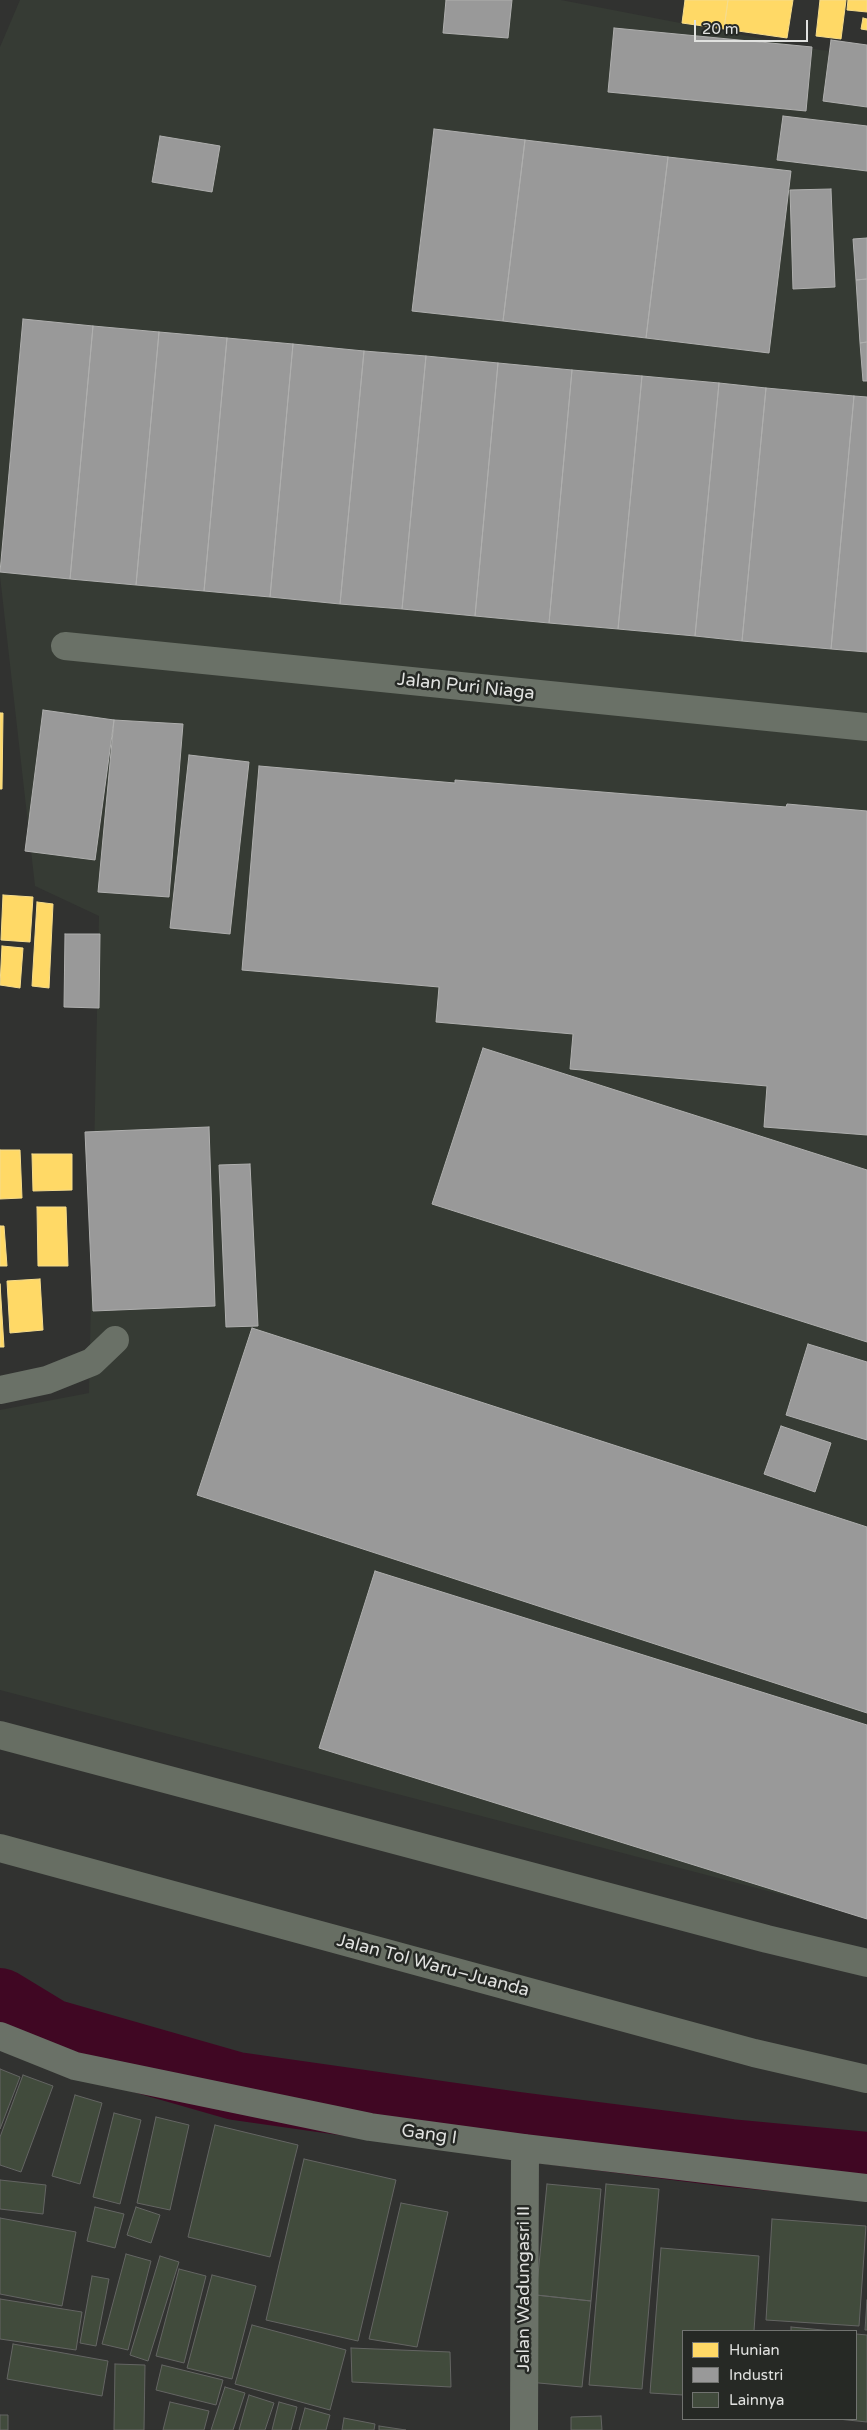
<!DOCTYPE html>
<html>
<head>
<meta charset="utf-8">
<style>
	body { margin:0 }
	#map { position:relative; width:867px; height:2430px; overflow:hidden; background:#313230; font-family:"Varela Round",sans-serif }
	canvas { display:block }
	.legend { position:absolute; left:682px; top:2330px; width:175px; height:90px; box-sizing:border-box; background:#262925; border:1px solid #717370; margin:0; padding:6px 9px; list-style:none; font-size:15px; color:#e1e2e0 }
	.legend li { display:flex; align-items:center; gap:10px; height:25px }
	.legend b { width:25px; border:1px solid #717370 }
	.scale { position:absolute; left:694px; top:20px; width:114px; height:22px; box-sizing:border-box; border:2px solid #e1e2e0; border-top:0; padding-left:6px; font-size:15px; line-height:18px; white-space:nowrap; color:#e1e2e0; -webkit-text-stroke:4px #262925; paint-order:stroke }
</style>
</head>
<body>
<div id="map">
<canvas width="867" height="2430"></canvas>
<ul class="legend">
<li><b style="height:14px;background:#ffd966"></b>Hunian</li>
<li><b style="height:14px;background:#999"></b>Industri</li>
<li><b style="height:14px;background:#414b3c"></b>Lainnya</li>
</ul>
<div class="scale">20 m</div>
</div>
<script>
const context = document.querySelector('canvas').getContext('2d');
context.lineJoin = 'round';
function fillPath(path, color) { context.fillStyle = color; context.fill(path, 'evenodd'); }
const poly = rows => new Path2D(rows.map(r => 'M' + r).join(''));
function strokePath(path, color, width, dash) { context.strokeStyle = color; context.lineWidth = width; context.lineCap = dash ? 'butt' : 'round'; context.setLineDash(dash || []); context.stroke(path); }
function write(font, color, halo, rows, align = 'center') {
  context.font = font + ' "Varela Round",sans-serif'; context.lineWidth = 5; context.setLineDash([]); context.textBaseline = 'middle'; context.strokeStyle = halo; context.fillStyle = color; for (const [text, x, y, turn = 0] of rows) {
    context.save(); context.translate(x, y); context.rotate((+turn || 0) * Math.PI / 180); context.textAlign = isNaN(turn) ? turn : align; if (halo) context.strokeText(text, 0, 0); context.fillText(text, 0, 0); context.restore();
  }
}
const built = poly([
	[20,0,561,0,820,50,867,53,867,1917,0,1690,0,1410,89,1393,99,916,35,886,0,576,0,47]
]);
const homes = poly([
	[685,0,728,0,724,29,682,23,685,0],
	[728,0,793,0,787,38,724,29,728,0],
	[820,0,846,0,841,39,816,36,820,0],
	[848,0,867,0,867,12,847,10,848,0],
	[863,18,867,19,867,30,861,29,863,18],
	[0,713,3,713,2,789,0,789,0,713],
	[3,895,33,897,30,942,1,940,3,895],
	[37,902,53,904,49,988,32,986,37,902],
	[2,946,23,948,20,988,0,985,2,946],
	[0,1150,20,1150,22,1198,0,1199,0,1150],
	[32,1154,72,1154,72,1190,33,1191,32,1154],
	[37,1207,66,1207,68,1266,38,1266,37,1207],
	[0,1226,4,1226,7,1266,0,1266,0,1226],
	[40,1279,43,1330,10,1333,7,1281,40,1279],
	[0,1284,4,1347,0,1347,0,1284]
]);
const industry = poly([
	[446,0,512,0,508,38,443,33,446,0],
	[614,28,812,47,806,111,608,92,614,28],
	[831,40,867,45,867,107,823,101,831,40],
	[783,116,867,126,867,171,777,160,783,116],
	[434,129,525,140,503,321,412,311,434,129],
	[160,136,220,146,212,192,152,182,160,136],
	[525,140,668,157,646,338,503,321,525,140],
	[668,157,791,171,769,353,646,338,668,157],
	[831,189,835,287,793,289,790,190,831,189],
	[867,238,867,279,856,280,853,239,867,238],
	[867,279,867,342,860,343,856,280,867,279],
	[23,319,93,326,70,579,0,572,23,319],
	[93,326,159,332,136,585,70,579,93,326],
	[159,332,227,338,204,591,136,585,159,332],
	[227,338,293,344,270,597,204,591,227,338],
	[867,342,867,381,863,381,860,343,867,342],
	[293,344,364,351,340,604,270,597,293,344],
	[364,351,426,356,402,609,340,604,364,351],
	[426,356,498,363,475,616,402,609,426,356],
	[498,363,572,370,549,623,475,616,498,363],
	[572,370,642,376,618,629,549,623,572,370],
	[642,376,719,383,695,636,618,629,642,376],
	[719,383,766,388,742,641,695,636,719,383],
	[766,388,854,396,831,649,742,641,766,388],
	[854,396,867,397,867,652,831,649,854,396],
	[43,710,114,720,95,860,25,851,43,710],
	[114,720,183,724,169,897,98,892,114,720],
	[189,755,249,762,230,934,170,928,189,755],
	[259,766,455,783,455,780,786,807,787,804,867,811,867,1135,764,1127,767,1086,570,1069,573,1034,436,1022,439,987,242,970,259,766],
	[65,934,100,934,99,1008,64,1007,65,934],
	[483,1048,867,1170,867,1342,432,1204,483,1048],
	[209,1127,215,1306,93,1311,85,1132,209,1127],
	[250,1164,258,1326,226,1327,219,1165,250,1164],
	[252,1328,867,1527,867,1713,197,1495,252,1328],
	[808,1344,867,1362,867,1440,786,1415,808,1344],
	[781,1426,831,1443,815,1492,764,1474,781,1426],
	[375,1571,867,1725,867,1919,319,1748,375,1571]
]);
const river = poly([
	[0,2002,51,2033,236,2086,517,2126,730,2153,867,2166]
]);
const building = poly([
	[0,2069,20,2077,0,2129,0,2069],
	[23,2075,53,2086,21,2172,0,2165,0,2137,23,2075],
	[75,2095,102,2103,80,2184,52,2176,75,2095],
	[114,2113,141,2120,120,2204,93,2197,114,2113],
	[156,2117,189,2125,170,2210,137,2203,156,2117],
	[215,2125,298,2145,270,2257,188,2237,215,2125],
	[304,2159,396,2180,358,2341,266,2320,304,2159],
	[0,2180,46,2185,43,2214,0,2209,0,2180],
	[547,2184,601,2189,591,2301,536,2295,547,2184],
	[606,2184,659,2189,642,2389,589,2385,606,2184],
	[401,2203,448,2212,417,2347,369,2339,401,2203],
	[95,2207,124,2214,115,2248,87,2241,95,2207],
	[136,2207,160,2215,151,2243,127,2235,136,2207],
	[0,2218,76,2232,62,2306,0,2294,0,2218],
	[772,2219,866,2226,859,2326,766,2320,772,2219],
	[661,2248,759,2256,754,2331,683,2331,683,2395,650,2393,661,2248],
	[126,2254,151,2261,128,2350,102,2344,126,2254],
	[160,2256,179,2262,148,2361,130,2355,160,2256],
	[179,2269,206,2276,184,2363,156,2356,179,2269],
	[212,2275,256,2286,232,2379,187,2368,212,2275],
	[92,2276,109,2279,96,2346,80,2343,92,2276],
	[536,2295,591,2301,582,2387,528,2382,536,2295],
	[0,2299,82,2312,76,2350,0,2339,0,2299],
	[867,2300,867,2330,865,2330,867,2300],
	[252,2325,346,2350,330,2410,235,2384,252,2325],
	[791,2327,833,2331,791,2331,791,2327],
	[856,2334,867,2335,867,2422,838,2419,856,2419,856,2334],
	[13,2344,108,2361,102,2396,7,2379,13,2344],
	[351,2348,450,2352,451,2387,352,2382,351,2348],
	[115,2364,145,2365,144,2430,114,2430,115,2364],
	[162,2365,223,2380,216,2405,156,2390,162,2365],
	[225,2387,245,2393,233,2430,211,2430,225,2387],
	[249,2395,274,2403,265,2430,239,2430,249,2395],
	[170,2402,209,2411,204,2430,163,2430,170,2402],
	[279,2402,297,2407,291,2430,272,2430,279,2402],
	[305,2408,330,2415,326,2430,299,2430,305,2408],
	[0,2415,8,2415,8,2430,0,2430,0,2415],
	[601,2416,602,2430,571,2430,571,2417,601,2416],
	[344,2418,375,2424,374,2430,342,2430,344,2418],
	[379,2426,406,2430,379,2430,379,2426]
]);
const minor = poly([
	[65,646,867,727],
	[0,1390,47,1380,92,1362,115,1340],
	[0,2036,75,2066,370,2127,525,2148,867,2188],
	[524,2430,525,2148]
]);
const highway = poly([
	[0,1735,767,1939,867,1963],
	[0,1848,754,2053,867,2079]
]);
const streetNames = [
	["Jalan Puri Niaga",466,687,6],
	["Jalan Tol Waru–Juanda",433,1966,15],
	["Gang I",429,2135,8],
	["Jalan Wadungasri II",524,2289,-90]
];
fillPath(built, '#363b34');
fillPath(homes, '#ffd966');
strokePath(homes, '#f6dc8b', 1);
fillPath(industry, '#999');
strokePath(industry, '#afafae', 1);
strokePath(river, '#400723', 68);
fillPath(building, '#414b3c');
strokePath(building, '#646563', 1);
strokePath(minor, '#6a7167', 28);
strokePath(highway, '#676e63', 28);
write('18px', '#e1e2e0', '#262925', streetNames);
</script>
</body>
</html>
